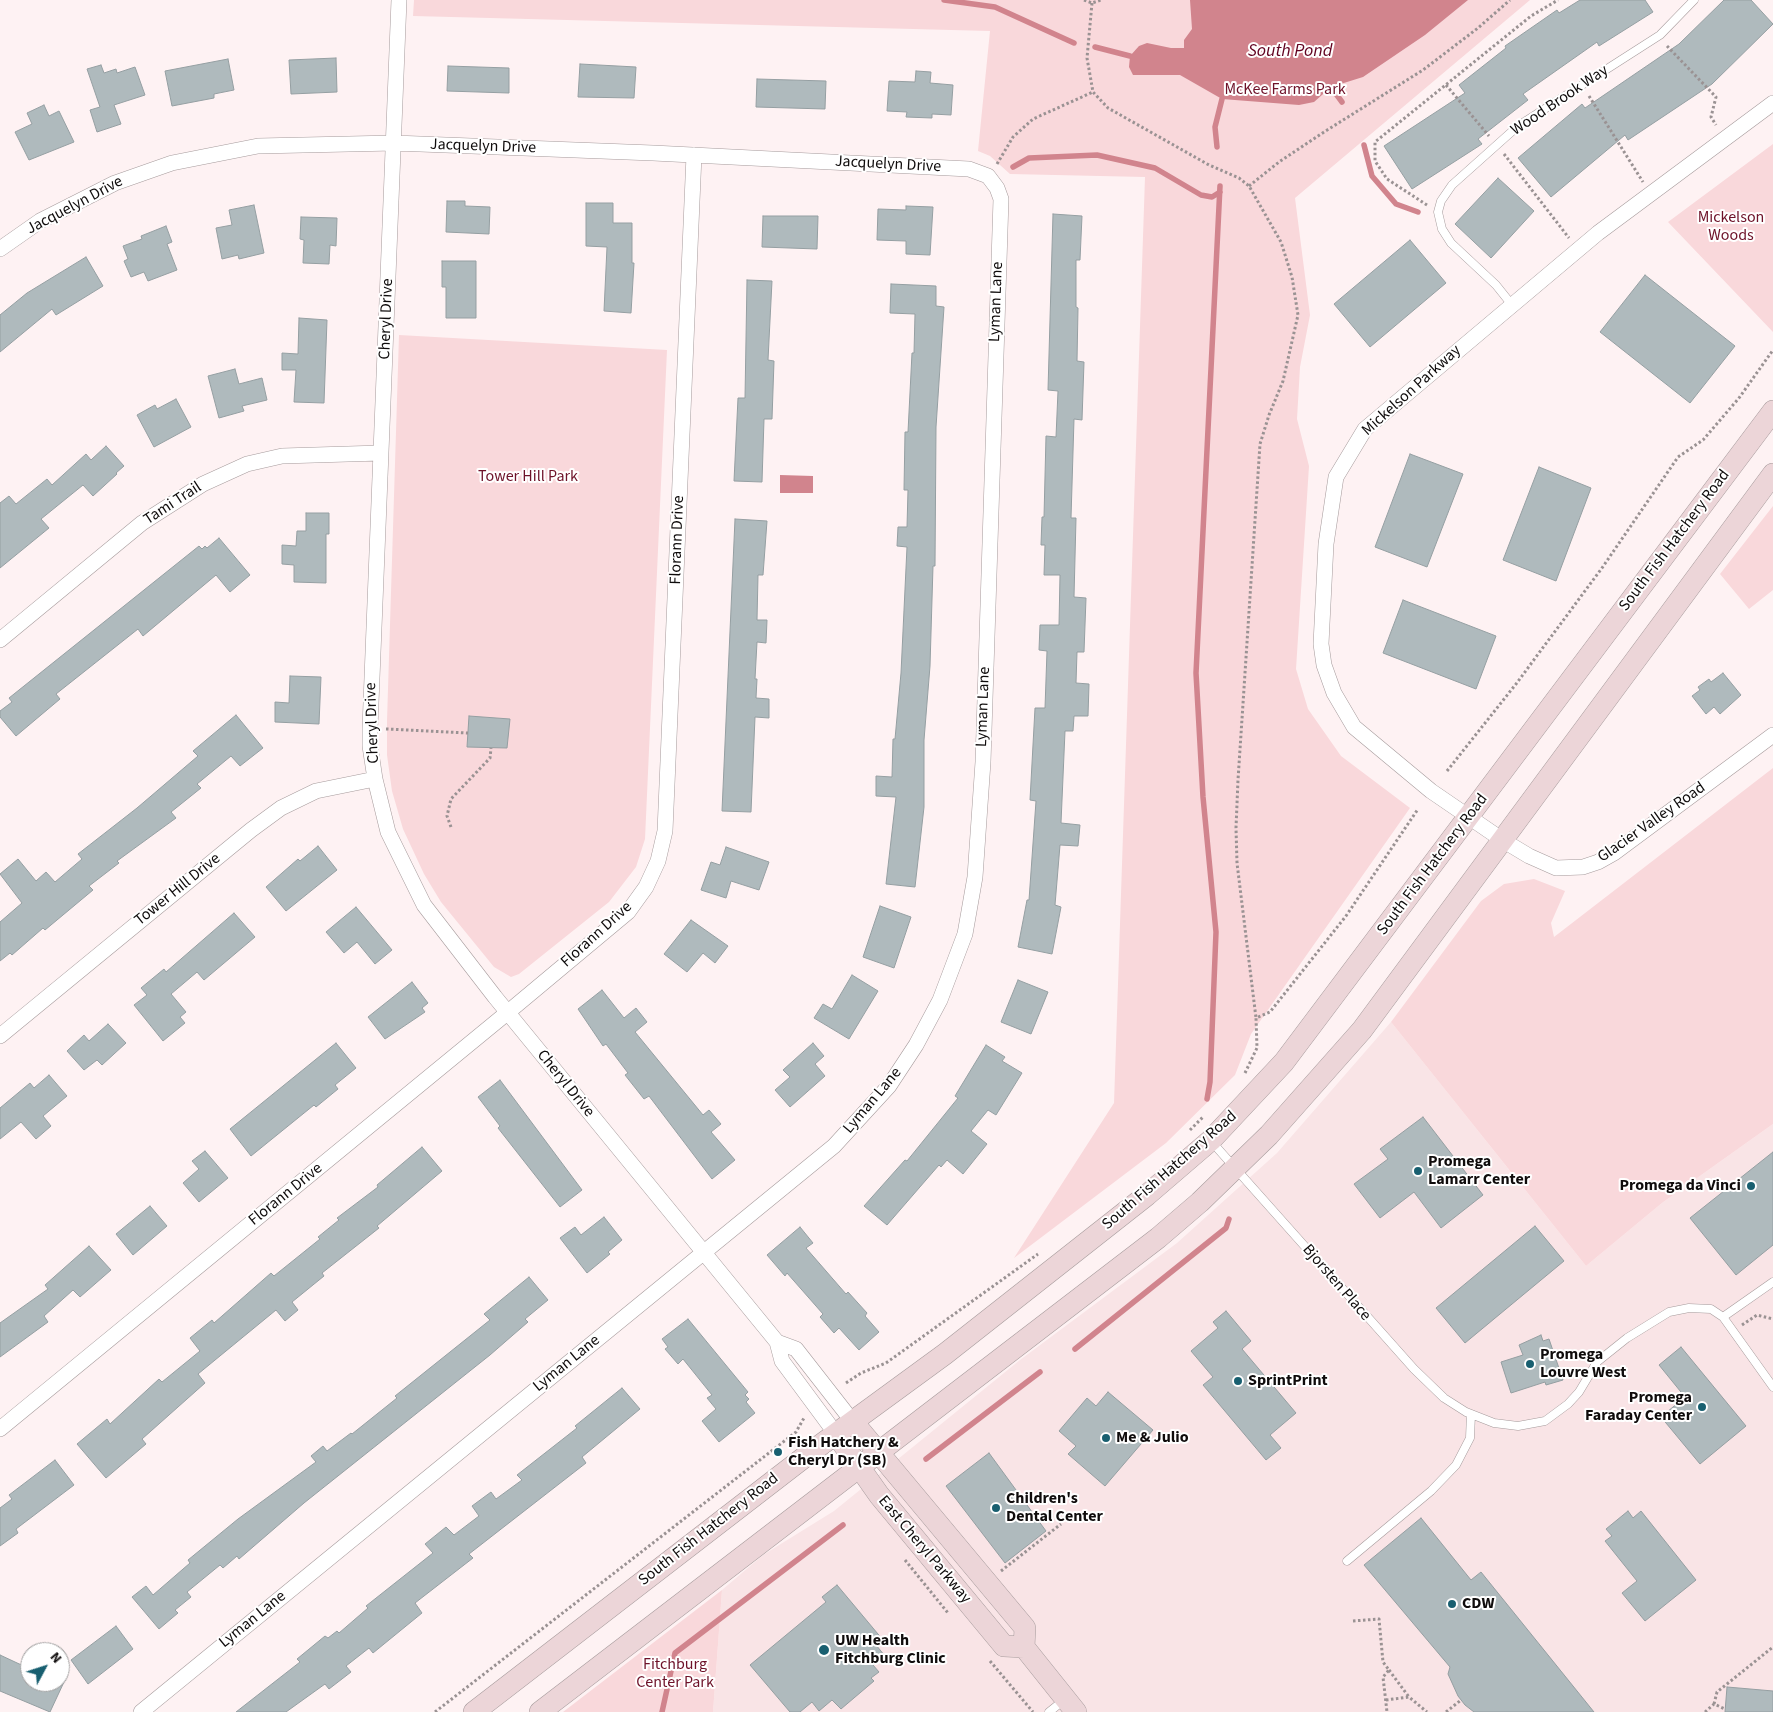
<!DOCTYPE html>
<html>
<head>
<meta charset="utf-8">
<style>
	body { margin:0 }
	#map { position:relative; width:1773px; height:1712px; overflow:hidden; background:#fef2f3; font-family:"Source Sans 3",sans-serif }
	canvas { display:block }
	.north { position:absolute; left:20px; top:1642px; width:50px; height:50px; box-sizing:border-box; background:#fff; border:1px solid #9f9e9e; border-radius:50%; rotate:50deg; font-size:14px; font-weight:700; line-height:20px; text-align:center; color:#0f0c0c }
	.north::after { content:''; display:block; margin:auto; width:18px; height:22px; background:#185f70; clip-path:polygon(50% 0,100% 100%,50% 72%,0 100%) }
</style>
</head>
<body>
<div id="map">
<canvas width="1773" height="1712"></canvas>
<div class="north">N</div>
</div>
<script>
const context = document.querySelector('canvas').getContext('2d');
context.lineJoin = 'round';
function fillPath(path, color) { context.fillStyle = color; context.fill(path, 'evenodd'); }
const poly = rows => new Path2D(rows.map(r => 'M' + r).join(''));
function strokePath(path, color, width, dash) { context.strokeStyle = color; context.lineWidth = width; context.lineCap = dash ? 'butt' : 'round'; context.setLineDash(dash || []); context.stroke(path); }
function write(font, color, halo, rows, align = 'center') {
  context.font = font + ' "Source Sans 3",sans-serif'; context.lineWidth = 4; context.setLineDash([]); context.textBaseline = 'middle'; context.strokeStyle = halo; context.fillStyle = color; for (const [text, x, y, turn = 0] of rows) {
    context.save(); context.translate(x, y); context.rotate((+turn || 0) * Math.PI / 180); context.textAlign = isNaN(turn) ? turn : align; if (halo) context.strokeText(text, 0, 0); context.fillText(text, 0, 0); context.restore();
  }
}
const built = poly([
	[1391,1022,1586,1266,1662,1203,1773,1124,1773,1712,713,1712,722,1590,763,1555,834,1511,1020,1360,1177,1243,1277,1153]
]);
const green = poly([
	[414,0,1530,0,1295,198,1310,315,1300,367,1297,419,1309,466,1296,669,1308,709,1341,756,1410,808,1251,1034,1235,1075,1166,1143,1014,1258,1114,1103,1145,177,1010,174,990,156,978,151,990,31,413,16],
	[1773,144,1773,332,1668,222],
	[399,335,667,350,645,839,636,867,609,902,519,974,511,977,494,967,441,902,424,874,403,829,392,791,387,755,387,721],
	[1773,506,1773,590,1749,609,1720,574],
	[1773,768,1773,1124,1662,1203,1586,1266,1391,1022,1481,901,1504,884,1534,879,1565,891,1551,923,1554,937],
	[722,1590,713,1712,563,1712]
]);
const water = poly([
	[1190,0,1468,0,1425,35,1363,77,1331,87,1314,102,1299,105,1222,99,1180,75,1133,75,1129,67,1130,56,1139,46,1147,43,1171,48,1184,48,1184,40,1192,29],
	[780,475,813,476,813,493,780,493]
]);
const stream = poly([
	[944,0,995,7,1074,43],
	[1095,47,1130,56],
	[1331,87,1342,102],
	[1364,145,1372,176,1396,204,1418,212],
	[1217,147,1215,127,1222,99],
	[1013,167,1029,158,1097,155,1155,168,1201,195,1212,197,1220,192],
	[1207,1099,1210,1082,1216,932,1203,797,1196,673,1220,186],
	[1075,1349,1226,1228,1229,1219],
	[926,1459,1040,1372],
	[662,1712,675,1653,843,1525]
]);
const building = poly([
	[1580,0,1645,0,1653,12,1599,46,1597,42,1523,94,1528,100,1478,139,1482,144,1412,189,1384,146,1465,93,1459,85,1506,48,1505,46,1557,10,1559,13,1580,0],
	[1724,0,1751,0,1773,24,1712,84,1628,140,1625,135,1551,197,1518,158,1582,104,1585,108,1679,44,1724,0],
	[336,58,337,92,291,94,289,60,336,58],
	[228,59,234,90,214,94,214,98,172,106,165,71,228,59],
	[580,64,636,67,634,98,578,97,580,64],
	[101,65,104,73,116,69,117,73,135,67,145,95,114,105,121,124,97,132,90,110,100,107,87,69,101,65],
	[448,66,509,68,509,93,447,91,448,66],
	[916,71,931,72,930,83,953,85,951,115,932,114,932,118,906,117,907,112,887,111,889,81,915,82,916,71],
	[757,79,826,81,825,109,756,107,757,79],
	[44,105,49,116,59,111,74,142,29,160,15,132,32,124,27,113,44,105],
	[1498,178,1534,211,1491,258,1455,224,1498,178],
	[447,201,465,201,465,206,490,207,489,234,446,232,447,201],
	[586,203,613,203,613,223,632,223,632,263,634,263,631,313,604,311,607,247,586,246,586,203],
	[254,205,264,253,239,259,238,255,222,259,216,228,232,225,229,210,254,205],
	[906,206,933,207,930,255,906,254,906,241,877,240,878,209,906,210,906,206],
	[1053,214,1082,216,1080,260,1076,260,1076,307,1078,308,1077,361,1084,362,1082,420,1074,419,1071,518,1076,518,1074,597,1086,598,1084,652,1077,652,1076,683,1089,684,1088,716,1074,716,1073,731,1065,731,1061,823,1080,825,1078,846,1060,845,1055,905,1061,907,1052,954,1018,947,1027,900,1029,900,1036,801,1030,800,1035,708,1045,708,1047,651,1039,650,1040,625,1059,625,1060,575,1044,575,1045,545,1041,545,1042,517,1044,517,1046,436,1056,437,1058,391,1048,390,1053,214],
	[763,216,818,216,817,249,762,247,763,216],
	[301,217,337,218,336,246,330,245,329,264,303,263,304,240,300,239,301,217],
	[166,226,172,242,167,244,177,270,148,281,144,272,131,277,124,261,128,259,123,246,142,239,141,236,166,226],
	[1410,240,1446,283,1370,347,1334,304,1410,240],
	[86,257,103,286,56,315,52,309,0,352,0,315,27,293,86,257],
	[442,261,476,261,476,318,446,318,446,287,442,287,442,261],
	[1645,275,1735,346,1690,403,1600,332,1645,275],
	[747,280,772,281,768,360,774,361,772,419,764,419,762,482,734,481,738,398,745,398,747,280],
	[891,284,936,286,936,306,944,307,936,427,935,566,933,566,930,666,924,740,924,807,915,887,886,884,896,797,876,796,876,776,892,777,893,739,895,739,901,673,907,547,897,546,898,527,907,527,908,490,904,490,905,432,908,432,912,353,914,353,915,314,890,313,891,284],
	[299,318,327,320,324,403,294,402,296,370,282,370,282,353,298,354,299,318],
	[235,369,239,384,262,378,267,400,242,406,244,411,219,418,208,376,235,369],
	[176,399,191,427,154,447,137,415,155,405,157,409,176,399],
	[106,446,124,466,116,473,117,474,93,496,83,485,41,519,49,528,0,568,0,503,9,496,16,504,47,479,52,485,86,454,91,460,106,446],
	[1410,454,1463,474,1427,567,1375,547,1410,454],
	[1539,467,1591,488,1556,581,1503,560,1539,467],
	[306,513,329,513,329,534,326,534,326,583,294,582,294,565,282,564,282,545,296,546,297,531,306,531,306,513],
	[735,519,767,521,763,575,758,575,757,620,767,620,766,643,757,642,755,679,757,679,756,698,769,699,769,718,755,717,751,812,722,811,735,519],
	[219,538,250,575,230,592,216,575,143,636,138,629,56,694,60,699,16,736,0,717,0,711,12,702,9,698,199,546,202,549,205,546,207,548,219,538],
	[1403,600,1496,636,1476,689,1383,653,1403,600],
	[1723,673,1741,695,1720,714,1714,707,1706,714,1692,696,1700,690,1698,687,1709,679,1711,682,1723,673],
	[290,676,321,677,319,724,275,722,275,702,289,703,290,676],
	[236,715,263,748,240,766,231,756,197,784,201,788,171,812,176,818,117,861,119,863,89,886,93,890,45,930,43,928,12,955,10,953,0,961,0,922,22,903,0,874,18,859,36,881,46,872,55,882,82,859,78,854,137,808,198,756,193,751,236,715],
	[469,716,510,719,507,748,467,747,469,716],
	[318,846,337,870,286,911,266,887,298,859,300,861,318,846],
	[726,847,769,862,759,890,731,881,726,898,701,890,711,862,720,865,726,847],
	[880,906,911,917,894,968,863,957,880,906],
	[356,907,392,950,375,964,357,942,344,953,326,932,356,907],
	[234,913,255,937,204,980,197,972,171,994,186,1012,180,1017,185,1023,163,1041,134,1005,147,995,141,988,164,969,166,972,234,913],
	[691,920,728,946,715,963,703,953,687,972,664,954,691,920],
	[852,975,878,991,849,1039,814,1018,823,1004,832,1009,852,975],
	[1018,980,1048,992,1031,1034,1001,1022,1018,980],
	[412,982,428,1003,422,1008,425,1012,385,1039,368,1017,412,982],
	[602,990,624,1018,636,1008,647,1022,635,1032,703,1115,709,1110,721,1124,711,1132,735,1160,712,1179,649,1096,644,1099,625,1075,628,1073,606,1044,603,1046,578,1009,602,990],
	[108,1024,126,1043,102,1065,97,1060,84,1070,67,1051,84,1035,89,1041,108,1024],
	[336,1043,356,1068,335,1085,338,1089,316,1107,314,1105,251,1156,230,1129,336,1043],
	[813,1043,824,1056,815,1064,825,1076,790,1107,775,1090,790,1077,783,1070,813,1043],
	[986,1045,1005,1057,1002,1061,1022,1073,996,1115,988,1110,971,1131,987,1144,963,1174,947,1160,941,1167,939,1165,887,1225,864,1206,905,1160,907,1161,958,1098,955,1096,986,1045],
	[49,1075,67,1096,43,1116,51,1126,36,1139,21,1122,0,1139,0,1108,30,1083,34,1088,49,1075],
	[500,1080,582,1190,560,1207,498,1128,500,1126,478,1097,500,1080],
	[1423,1117,1483,1195,1441,1228,1414,1192,1380,1218,1354,1184,1388,1159,1380,1149,1423,1117],
	[422,1147,442,1171,377,1226,379,1228,322,1273,324,1276,292,1302,298,1310,285,1321,276,1310,198,1374,205,1383,142,1439,146,1444,106,1478,77,1444,107,1419,110,1424,159,1379,162,1382,200,1351,190,1338,212,1320,214,1323,271,1273,274,1276,320,1239,318,1237,339,1220,337,1218,378,1187,377,1185,422,1147],
	[205,1151,228,1178,199,1202,183,1183,199,1169,192,1161,205,1151],
	[1773,1152,1773,1245,1736,1275,1690,1218,1773,1152],
	[150,1206,167,1226,133,1255,116,1234,150,1206],
	[604,1217,622,1240,608,1252,610,1254,587,1273,560,1238,575,1227,581,1235,604,1217],
	[1535,1226,1564,1261,1465,1343,1436,1308,1535,1226],
	[800,1227,813,1243,806,1248,846,1294,848,1292,867,1313,865,1316,879,1332,859,1350,839,1328,834,1333,820,1317,823,1314,787,1273,785,1276,767,1255,800,1227],
	[89,1246,111,1270,80,1297,73,1290,44,1316,48,1322,0,1357,0,1323,48,1289,45,1285,89,1246],
	[529,1277,548,1300,525,1319,528,1322,490,1355,304,1503,239,1559,237,1556,223,1568,220,1565,187,1592,191,1597,175,1610,178,1613,159,1629,132,1597,146,1586,153,1595,190,1563,188,1560,238,1519,316,1462,311,1456,323,1446,327,1451,351,1433,352,1434,397,1398,395,1396,490,1320,484,1314,529,1277],
	[1226,1311,1251,1341,1242,1349,1296,1413,1270,1435,1281,1448,1266,1460,1203,1385,1213,1377,1191,1351,1218,1328,1213,1322,1226,1311],
	[688,1319,748,1392,745,1395,749,1399,746,1402,755,1413,719,1442,702,1421,716,1409,707,1398,712,1395,683,1359,678,1364,665,1349,668,1347,662,1339,688,1319],
	[1541,1335,1543,1341,1549,1339,1563,1380,1546,1385,1545,1382,1511,1393,1501,1362,1523,1355,1519,1345,1541,1335],
	[1681,1347,1746,1426,1700,1464,1661,1417,1685,1397,1659,1365,1681,1347],
	[622,1388,640,1409,582,1457,586,1463,469,1554,473,1558,415,1603,422,1613,373,1653,369,1648,346,1666,351,1672,329,1689,325,1684,286,1712,236,1712,300,1662,297,1659,325,1636,328,1638,337,1631,339,1633,368,1608,366,1606,433,1553,425,1544,446,1527,454,1535,479,1516,472,1506,491,1492,496,1499,522,1480,517,1475,577,1428,575,1426,622,1388],
	[1108,1392,1153,1430,1105,1486,1068,1454,1076,1446,1059,1431,1087,1398,1096,1406,1108,1392],
	[989,1453,1046,1531,1005,1563,946,1486,989,1453],
	[55,1460,74,1485,16,1529,18,1533,0,1546,0,1508,12,1499,9,1495,55,1460],
	[1628,1511,1633,1518,1641,1511,1696,1580,1645,1621,1622,1593,1637,1581,1605,1541,1612,1536,1606,1529,1628,1511],
	[1421,1518,1471,1580,1481,1572,1594,1712,1474,1712,1465,1705,1458,1696,1448,1674,1450,1667,1364,1565,1421,1518],
	[837,1585,883,1640,876,1645,885,1656,873,1665,879,1672,871,1678,874,1681,841,1709,832,1700,819,1711,812,1702,800,1712,790,1712,750,1665,826,1602,822,1597,837,1585],
	[116,1626,133,1649,88,1684,71,1660,116,1626],
	[0,1655,30,1669,30,1682,64,1682,50,1712,0,1691,0,1655],
	[1727,1687,1773,1691,1773,1712,1725,1712,1727,1687]
]);
const path = poly([
	[1084,0,1092,3,1101,0],
	[1092,3,1087,58,1093,92,1108,108,1209,165,1239,178,1249,186,1281,242,1292,277,1298,315,1283,381,1269,415,1260,444,1238,780,1236,828,1237,863,1256,1018],
	[1667,46,1716,97,1711,117,1716,125],
	[1446,85,1489,136],
	[1589,96,1643,182],
	[1504,154,1569,238],
	[997,164,1013,137,1033,119,1093,92],
	[1249,186,1279,162,1324,132,1423,70,1478,28,1510,0],
	[1427,205,1387,179,1375,161,1375,142,1531,16,1558,0],
	[386,729,468,733],
	[1447,771,1516,684,1602,568,1678,457,1703,440,1739,398,1773,350],
	[451,827,447,816,451,799,490,758,491,748],
	[1245,1073,1257,1048,1256,1018,1270,1012,1346,916,1418,809],
	[1190,1130,1203,1117],
	[1742,1325,1757,1315,1773,1319],
	[846,1383,861,1373,886,1363,1038,1254],
	[905,1560,948,1613],
	[1001,1571,1061,1524],
	[1353,1621,1379,1619,1383,1662,1389,1670,1383,1677,1387,1712],
	[990,1661,1033,1712],
	[1389,1670,1409,1697],
	[1386,1700,1409,1697,1427,1712],
	[1714,1704,1717,1692,1773,1647],
	[435,1712,796,1432,804,1418],
	[1446,1712,1461,1700],
	[1705,1712,1714,1704,1725,1709]
]);
const lane = poly([
	[1512,305,1496,285,1451,243,1442,229,1438,212,1441,201,1452,185,1518,126,1660,35,1694,0],
	[1211,1141,1414,1369,1444,1398,1466,1412,1494,1423,1518,1426,1545,1421,1568,1404,1579,1392,1597,1362,1627,1338,1669,1312,1689,1308,1711,1309,1723,1317,1773,1282],
	[1723,1317,1773,1387],
	[1347,1561,1431,1491,1456,1465,1470,1438,1471,1414],
	[1049,1712,1064,1700]
]);
const street = poly([
	[399,0,370,728,370,746,375,779,388,832,424,905,495,997,777,1342,782,1361,836,1434],
	[1773,103,1598,233,1365,429,1336,477,1326,544,1321,644,1324,665,1334,693,1354,727,1431,791,1504,841,1529,856,1556,868,1583,867,1598,862,1614,853,1773,735],
	[0,249,40,221,115,183,172,163,258,146,394,143,653,153,969,169,988,176,997,188,1001,199,983,762,975,877,965,934,940,1000,916,1045,889,1086,834,1146,141,1712],
	[0,640,142,523,203,484,247,464,282,456,381,453],
	[0,1036,251,830,281,808,316,791,375,779],
	[777,1342,796,1349,853,1422],
	[0,1429,507,1013,628,912,646,887,658,861,665,831,694,155]
]);
const secondary = poly([
	[853,1422,1025,1628,1024,1647,1076,1712],
	[836,1434,879,1495,1004,1646,1024,1647],
	[474,1712,811,1452,945,1354,1147,1195,1211,1140,1284,1062,1773,411],
	[540,1712,1158,1238,1200,1202,1269,1135,1362,1030,1773,474]
]);
const markers = [
	[1418,1171,5,"#185f70"],
	[1751,1186,5,"#185f70"],
	[1530,1364,5,"#185f70"],
	[1238,1381,5,"#185f70"],
	[1702,1407,5,"#185f70"],
	[1106,1438,5,"#185f70"],
	[778,1452,5,"#185f70"],
	[996,1508,5,"#185f70"],
	[1452,1604,5,"#185f70"],
	[824,1650,6,"#185f70"]
];
const parkNames = [
	["McKee Farms Park",1285,90],
	["Mickelson",1731,218],
	["Woods",1731,236],
	["Tower Hill Park",528,477],
	["Fitchburg",675,1665],
	["Center Park",675,1683]
];
const streetNames = [
	["Wood Brook Way",1560,101,-34],
	["Jacquelyn Drive",483,147,2],
	["Jacquelyn Drive",888,165,3],
	["Jacquelyn Drive",75,206,-28],
	["Lyman Lane",997,302,-88],
	["Cheryl Drive",387,319,-88],
	["Mickelson Parkway",1412,391,-42],
	["Tami Trail",173,504,-33],
	["Florann Drive",678,540,-88],
	["South Fish Hatchery Road",1675,541,-53],
	["Lyman Lane",984,707,-88],
	["Cheryl Drive",373,723,-92],
	["Glacier Valley Road",1652,823,-35],
	["South Fish Hatchery Road",1433,865,-53],
	["Tower Hill Drive",178,890,-39],
	["Florann Drive",597,935,-42],
	["Cheryl Drive",565,1084,51],
	["Lyman Lane",873,1101,-50],
	["South Fish Hatchery Road",1170,1171,-41],
	["Florann Drive",286,1195,-39],
	["Bjorsten Place",1336,1283,49],
	["Lyman Lane",567,1364,-39],
	["South Fish Hatchery Road",709,1530,-38],
	["East Cheryl Parkway",924,1550,50],
	["Lyman Lane",253,1620,-39]
];
const poiNames = [
	["Promega",1428,1162],
	["Lamarr Center",1428,1180],
	["Promega da Vinci",1741,1186,"right"],
	["Promega",1540,1355],
	["Louvre West",1540,1373],
	["SprintPrint",1248,1381],
	["Promega",1692,1398,"right"],
	["Faraday Center",1692,1416,"right"],
	["Me & Julio",1116,1438],
	["Fish Hatchery &",788,1443],
	["Cheryl Dr (SB)",788,1461],
	["Children's",1006,1499],
	["Dental Center",1006,1517],
	["CDW",1462,1604],
	["UW Health",835,1641],
	["Fitchburg Clinic",835,1659]
];
const waterNames = [
	["South Pond",1290,52]
];
fillPath(built, '#f9e4e6');
fillPath(green, '#f9d8db');
fillPath(water, '#d1848d');
strokePath(stream, '#d1848d', 5.5);
fillPath(building, '#afbabd');
strokePath(building, '#959fa2', 1);
strokePath(lane, '#a69b9c', 9);
strokePath(street, '#a69b9c', 16);
strokePath(secondary, '#a69b9c', 22);
strokePath(path, '#9a9293', 3, [2.5, 2.5]);
strokePath(lane, '#fff', 8);
strokePath(street, '#fff', 15);
strokePath(secondary, '#ecd5d8', 21);
for (const [x, y, r, color] of markers) { const dot = new Path2D(); dot.arc(x, y, r, 0, 2 * Math.PI); context.fillStyle = color; context.fill(dot); strokePath(dot, '#fff', 2); }
write('16px', '#6e1229', '#fff', parkNames);
write('16px', '#0f0c0c', '#fff', streetNames);
write('bold 16px', '#0f0c0c', '#fff', poiNames, 'left');
write('italic 18px', '#610220', '#fff', waterNames);
</script>
</body>
</html>
